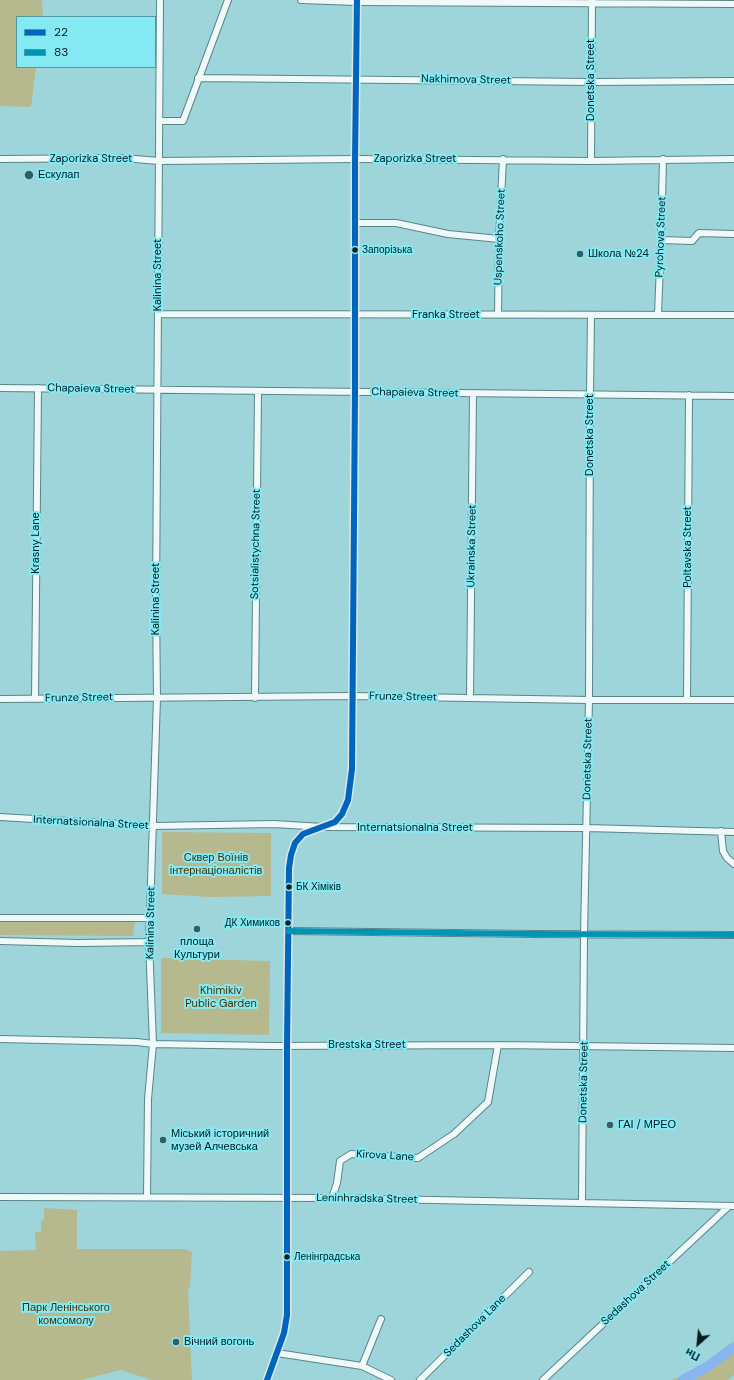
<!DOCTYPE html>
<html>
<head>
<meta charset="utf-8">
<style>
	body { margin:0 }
	#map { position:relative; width:734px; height:1380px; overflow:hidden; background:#9ed5da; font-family:"DM Sans",sans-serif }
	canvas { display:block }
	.legend { position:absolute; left:16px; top:16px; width:140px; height:52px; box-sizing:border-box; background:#85e9f3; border:1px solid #50979f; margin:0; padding:5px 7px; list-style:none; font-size:12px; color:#001d20 }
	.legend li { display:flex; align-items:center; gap:8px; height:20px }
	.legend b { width:20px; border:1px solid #50979f }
	.north { position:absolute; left:678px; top:1324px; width:40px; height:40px; -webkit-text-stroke:3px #85e9f3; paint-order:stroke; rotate:207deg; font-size:11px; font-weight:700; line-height:16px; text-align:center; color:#001d20 }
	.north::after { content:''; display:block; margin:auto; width:14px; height:18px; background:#001d20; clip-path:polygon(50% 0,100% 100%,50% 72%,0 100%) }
</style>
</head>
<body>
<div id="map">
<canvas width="734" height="1380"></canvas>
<ul class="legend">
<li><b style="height:5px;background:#0065bd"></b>22</li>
<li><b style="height:5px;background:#0094b4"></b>83</li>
</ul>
<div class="north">Пн</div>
</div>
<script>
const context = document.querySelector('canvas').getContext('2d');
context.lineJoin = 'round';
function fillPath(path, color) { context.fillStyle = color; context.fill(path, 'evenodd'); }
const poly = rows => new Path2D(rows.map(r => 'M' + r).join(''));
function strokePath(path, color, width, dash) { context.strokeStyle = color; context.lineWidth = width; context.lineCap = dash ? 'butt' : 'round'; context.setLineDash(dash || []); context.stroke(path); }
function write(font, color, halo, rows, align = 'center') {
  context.font = font + ' "DM Sans",sans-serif'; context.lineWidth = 4; context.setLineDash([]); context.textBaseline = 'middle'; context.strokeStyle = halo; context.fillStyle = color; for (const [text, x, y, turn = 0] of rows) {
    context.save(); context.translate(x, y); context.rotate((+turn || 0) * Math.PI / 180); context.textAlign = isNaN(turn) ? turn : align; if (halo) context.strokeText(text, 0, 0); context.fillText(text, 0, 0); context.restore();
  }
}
const green = poly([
	[0,0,42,0,43,17,17,17,17,67,36,67,31,107,0,106],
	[162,832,271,833,271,896,209,897,162,894],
	[0,920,135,921,134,928,133,936,0,935],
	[161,958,270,961,269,1035,161,1033],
	[44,1208,77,1210,77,1249,184,1249,192,1252,190,1286,188,1290,192,1380,151,1380,121,1370,81,1380,0,1380,0,1251,36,1250,35,1232,41,1232,41,1221,44,1220],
	[734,1342,734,1375,728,1380,671,1380,707,1367]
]);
const river = poly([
	[683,1380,707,1367,734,1347]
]);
const minor = poly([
	[301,0,357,2,734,4],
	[198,78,592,82,734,81],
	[159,121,183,121,228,0],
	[0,159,123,158,159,161,355,159,591,161,734,159],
	[591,161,592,0],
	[355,223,396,223,448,234,499,239],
	[661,240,692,241,699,233,734,234],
	[158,314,734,315],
	[658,314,661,240,663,159],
	[498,315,499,239,503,159],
	[0,388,734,396],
	[255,698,258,391],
	[470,698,473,394],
	[0,699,351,696,589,700,734,700],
	[35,699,38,388],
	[687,700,689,395],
	[0,817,153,826,274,824,323,827,587,828,734,832],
	[721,831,723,851,727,858,734,864],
	[0,918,150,918],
	[289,931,535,934,734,935],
	[0,941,78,943,149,942],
	[0,1039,137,1042,153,1044,272,1046,498,1045,734,1048],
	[0,1197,332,1198,734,1206],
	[147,1197,148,1099,153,1044,149,942,157,698,156,603,160,0],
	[332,1198,337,1183,340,1161,351,1154,418,1158,454,1134,488,1102,498,1045],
	[582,1202,584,934,589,700,590,394,591,315],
	[277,1353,362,1366,391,1380],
	[362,1366,381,1319],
	[420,1380,529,1272],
	[543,1380,729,1206]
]);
const major = poly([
	[267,1380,284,1333,287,1315,287,1046,289,868,291,855,295,843,303,834,335,822,342,814,348,800,352,769,355,392,355,159,357,0]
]);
const bus1 = poly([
	[267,1380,284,1333,287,1315,287,1046,289,868,291,855,295,843,303,834,335,822,342,814,348,800,352,769,355,392,355,159,357,0]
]);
const bus2 = poly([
	[289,931,535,934,734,935]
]);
const markers = [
	[29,175,5,"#375d61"],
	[355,250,3.5,"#001d20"],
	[580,254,4,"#375d61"],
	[289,887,3.5,"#001d20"],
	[288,923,3.5,"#001d20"],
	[197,929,4,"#375d61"],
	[610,1125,4,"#375d61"],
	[163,1140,4,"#375d61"],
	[287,1257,3.5,"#001d20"],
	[176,1342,4,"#375d61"]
];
const busNames = [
	["Запорізька",362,250],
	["БК Хіміків",296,887],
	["ДК Химиков",280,923,"right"],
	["Ленінградська",294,1257]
];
const streetNames = [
	["Nakhimova Street",466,80,1],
	["Donetska Street",591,80,-90],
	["Zaporizka Street",91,159],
	["Zaporizka Street",415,159],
	["Uspenskoho Street",500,237,-88],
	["Pyrohova Street",661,237,-88],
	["Kalinina Street",158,275,-90],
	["Franka Street",446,315],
	["Chapaieva Street",91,389,1],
	["Chapaieva Street",415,393,1],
	["Donetska Street",590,435,-90],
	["Krasny Lane",36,543,-90],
	["Sotsialistychna Street",256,544,-89],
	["Ukrainska Street",472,546,-89],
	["Poltavska Street",688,547,-90],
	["Kalinina Street",156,599,-90],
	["Frunze Street",403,697,1],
	["Frunze Street",79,698,-1],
	["Donetska Street",588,759,-89],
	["Internatsionalna Street",91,823,3],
	["Internatsionalna Street",415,828],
	["Kalinina Street",151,923,-89],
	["Brestska Street",367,1045],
	["Donetska Street",584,1082,-89],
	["Kirova Lane",385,1156,3],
	["Leninhradska Street",367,1199,1],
	["Sedashova Street",636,1293,-43],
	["Sedashova Lane",475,1326,-45]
];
const poiNames = [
	["Ескулап",38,175],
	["Школа №24",588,254],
	["площа",197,942,"center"],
	["Культури",197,955,"center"],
	["ГАІ / МРЕО",618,1125],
	["Міський історичний",171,1134],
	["музей Алчевська",171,1147],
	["Вічний вогонь",184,1342]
];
const parkNames = [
	["Сквер Воїнів",216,858],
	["інтернаціоналістів",216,871],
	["Khimikiv",221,991],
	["Public Garden",221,1004],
	["Парк Ленінського",66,1308],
	["комсомолу",66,1321]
];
fillPath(green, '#b6b88e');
strokePath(river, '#88b5f0', 10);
strokePath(minor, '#598589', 8);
strokePath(major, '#d3ecee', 9);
strokePath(minor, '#f0f9f9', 6);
strokePath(major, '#e1e0e1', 7);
strokePath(bus1, '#0065bd', 6);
strokePath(bus2, '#0094b4', 6);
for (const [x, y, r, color] of markers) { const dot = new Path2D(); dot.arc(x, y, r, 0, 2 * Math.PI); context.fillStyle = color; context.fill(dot); strokePath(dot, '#85e9f3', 1.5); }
write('10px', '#001d20', '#85e9f3', busNames, 'left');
write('11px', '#001d20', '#85e9f3', streetNames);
write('11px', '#001d20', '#85e9f3', poiNames, 'left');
write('11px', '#433004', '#85e9f3', parkNames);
</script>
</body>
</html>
